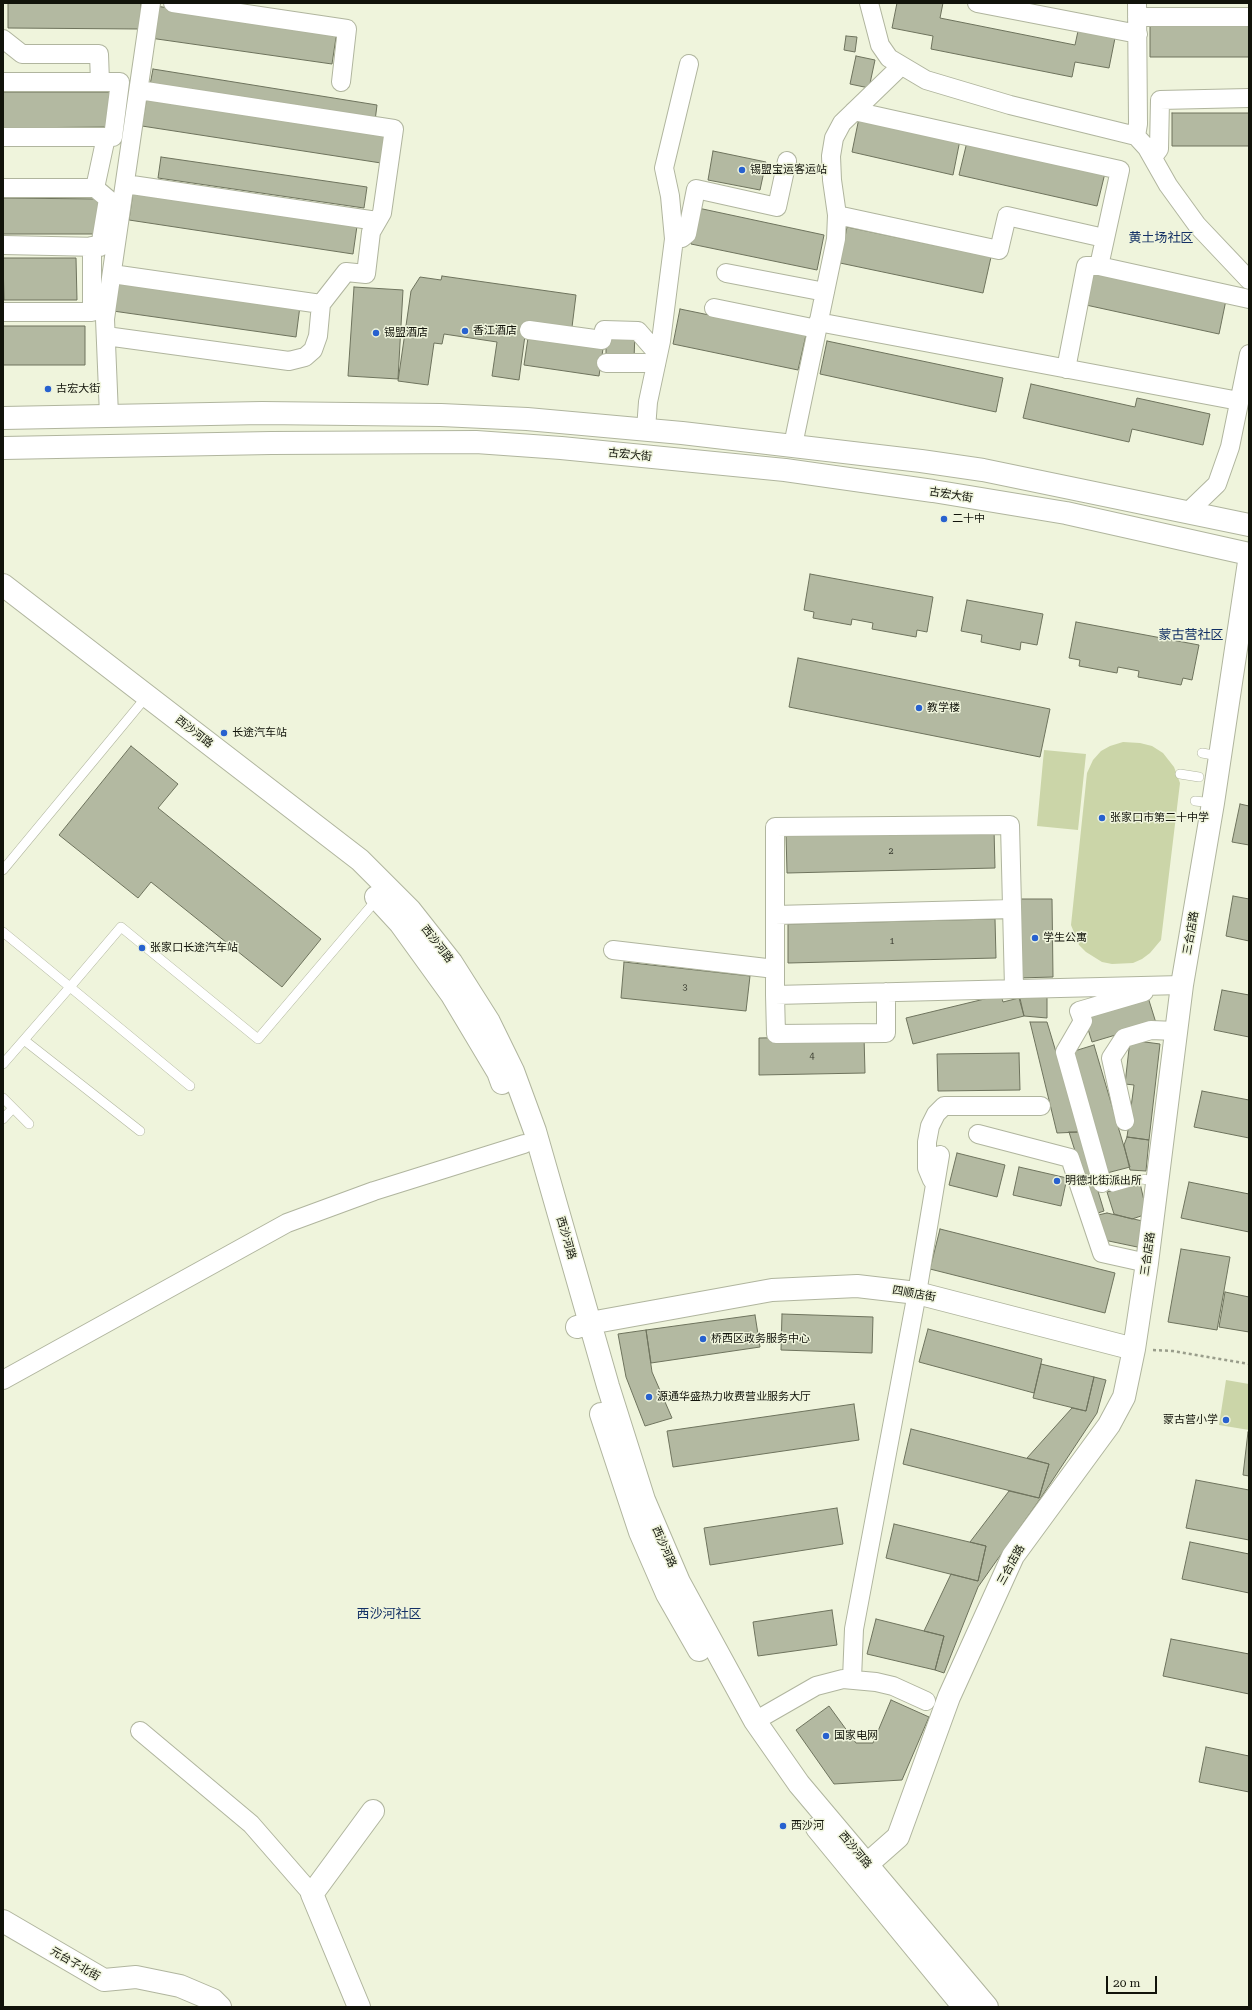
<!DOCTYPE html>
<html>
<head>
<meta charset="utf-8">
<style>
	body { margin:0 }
	#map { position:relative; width:1252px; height:2010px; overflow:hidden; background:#eff4dc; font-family:"Roboto Serif",serif }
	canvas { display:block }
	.frame { position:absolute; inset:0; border:4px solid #11130a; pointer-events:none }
	.scale { position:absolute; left:1106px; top:1976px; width:51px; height:18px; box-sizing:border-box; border:2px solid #11130a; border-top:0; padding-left:5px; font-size:12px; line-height:14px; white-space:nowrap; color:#11130a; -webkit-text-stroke:3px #eff4dc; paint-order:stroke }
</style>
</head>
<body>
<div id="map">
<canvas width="1252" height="2010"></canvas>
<div class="frame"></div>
<div class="scale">20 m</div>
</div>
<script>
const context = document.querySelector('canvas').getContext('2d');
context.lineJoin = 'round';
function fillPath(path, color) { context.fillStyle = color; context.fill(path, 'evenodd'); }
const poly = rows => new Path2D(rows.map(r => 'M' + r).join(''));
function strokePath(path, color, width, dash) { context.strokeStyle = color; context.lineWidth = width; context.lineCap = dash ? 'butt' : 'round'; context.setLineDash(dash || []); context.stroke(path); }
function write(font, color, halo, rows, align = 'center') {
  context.font = font + ' "Roboto Serif","Noto Sans SC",serif'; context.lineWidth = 3; context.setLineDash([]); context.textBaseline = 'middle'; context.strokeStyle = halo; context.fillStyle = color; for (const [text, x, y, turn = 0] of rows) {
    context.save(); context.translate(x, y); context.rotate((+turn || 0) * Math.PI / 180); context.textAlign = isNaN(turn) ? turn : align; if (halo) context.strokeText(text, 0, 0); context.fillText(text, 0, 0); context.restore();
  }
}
const green = poly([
	[1123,742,1140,743,1152,746,1163,753,1174,767,1180,783,1161,940,1150,953,1142,959,1133,963,1112,964,1102,962,1086,952,1079,945,1071,925,1087,773,1093,760,1101,751,1110,746],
	[1044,750,1086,754,1078,830,1037,826],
	[1226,1380,1249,1384,1249,1430,1219,1425]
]);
const building = poly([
	[8,3,141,3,140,29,8,28,8,3],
	[897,3,943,3,940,18,1075,45,1078,31,1115,38,1109,68,1075,62,1072,77,931,49,933,36,892,28,897,3],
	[155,6,337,31,332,64,150,38,155,6],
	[1150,22,1249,22,1249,57,1150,57,1150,22],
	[846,36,857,37,855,52,844,50,846,36],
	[856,56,875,60,869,88,850,84,856,56],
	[153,69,377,105,375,121,150,85,153,69],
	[3,92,110,92,110,127,3,128,3,92],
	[147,96,386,133,381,163,142,126,147,96],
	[1172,113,1249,113,1249,146,1172,146,1172,113],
	[859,118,960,140,953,175,852,152,859,118],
	[967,142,1105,173,1097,206,959,175,967,142],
	[713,151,766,162,760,190,708,180,713,151],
	[161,157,367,187,364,208,158,178,161,157],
	[133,192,357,226,353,254,129,220,133,192],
	[3,198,99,199,98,234,3,234,3,198],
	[698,208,824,235,817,270,691,244,698,208],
	[847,227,991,257,983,293,840,263,847,227],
	[3,258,76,258,77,300,4,300,3,258],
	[1094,270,1226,300,1219,334,1086,305,1094,270],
	[442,276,576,295,571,335,526,328,519,380,492,376,497,342,444,334,442,344,434,343,428,385,398,381,411,291,420,277,441,280,442,276],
	[117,280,300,306,296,337,113,311,117,280],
	[354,287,403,290,398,379,348,376,354,287],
	[680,309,806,335,798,370,673,344,680,309],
	[3,326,85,326,85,365,3,365,3,326],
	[529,331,604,342,599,376,524,365,529,331],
	[606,333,635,333,634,359,606,359,606,333],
	[827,341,1003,378,996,412,820,374,827,341],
	[1031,384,1135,407,1137,398,1210,414,1203,445,1132,429,1129,442,1023,418,1031,384],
	[810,574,933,597,927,632,917,630,916,637,872,629,873,623,852,619,851,625,813,618,814,612,804,610,810,574],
	[967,600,1043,614,1037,645,1021,642,1020,650,981,642,982,635,961,631,967,600],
	[1076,622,1199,645,1192,680,1183,678,1181,685,1138,677,1139,671,1118,667,1117,673,1079,666,1080,660,1069,658,1076,622],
	[798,658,1050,709,1040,757,789,707,798,658],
	[131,746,178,784,158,808,321,939,282,987,151,882,138,898,59,835,131,746],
	[1240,804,1249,806,1249,845,1232,842,1240,804],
	[994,829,995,868,787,873,786,834,994,829],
	[1233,896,1249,899,1249,941,1226,936,1233,896],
	[1017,899,1052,899,1053,977,1018,978,1017,899],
	[995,919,996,958,788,963,788,924,995,919],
	[624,962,750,976,746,1011,621,998,624,962],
	[1222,990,1249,995,1249,1037,1214,1030,1222,990],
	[1019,994,1047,994,1047,1018,1024,1016,1019,994],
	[1147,994,1156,1023,1092,1042,1083,1013,1147,994],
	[1001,995,1003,1002,1019,998,1024,1016,913,1044,906,1018,1001,995],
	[1030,1022,1047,1022,1080,1132,1057,1133,1030,1022],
	[864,1036,865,1073,759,1075,759,1038,864,1036],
	[1130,1040,1160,1044,1149,1140,1127,1137,1134,1085,1125,1084,1130,1040],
	[1094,1045,1130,1167,1103,1174,1068,1053,1094,1045],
	[1019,1053,1020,1090,938,1091,937,1054,1019,1053],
	[1202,1091,1249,1100,1249,1138,1194,1127,1202,1091],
	[1069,1132,1080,1132,1104,1211,1095,1214,1069,1132],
	[1127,1137,1149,1140,1146,1171,1130,1170,1124,1145,1127,1137],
	[957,1153,1005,1165,997,1197,949,1185,957,1153],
	[1019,1167,1067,1178,1061,1206,1013,1195,1019,1167],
	[1189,1182,1249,1194,1249,1232,1181,1218,1189,1182],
	[1140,1183,1147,1214,1132,1219,1114,1214,1107,1192,1140,1183],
	[1107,1213,1147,1222,1142,1248,1104,1240,1098,1215,1107,1213],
	[940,1229,1115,1273,1105,1313,930,1269,940,1229],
	[1181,1249,1230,1257,1217,1330,1168,1322,1181,1249],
	[1225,1292,1249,1297,1249,1332,1219,1327,1225,1292],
	[782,1314,873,1317,872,1353,781,1350,782,1314],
	[755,1315,760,1347,651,1363,646,1330,755,1315],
	[928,1329,1042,1359,1034,1393,919,1362,928,1329],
	[646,1330,652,1372,672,1418,645,1426,626,1377,618,1334,646,1330],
	[1041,1364,1094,1377,1086,1411,1033,1398,1041,1364],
	[1094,1377,1106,1380,1097,1413,1040,1499,978,1587,944,1673,935,1670,944,1636,924,1631,951,1574,978,1581,986,1546,970,1542,1009,1491,1039,1498,1049,1464,1027,1458,1072,1408,1086,1411,1094,1377],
	[854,1404,859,1440,673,1467,667,1431,854,1404],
	[911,1429,1049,1464,1039,1498,903,1464,911,1429],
	[1248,1432,1249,1432,1249,1476,1243,1475,1248,1432],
	[1196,1480,1249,1490,1249,1540,1186,1528,1196,1480],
	[837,1508,843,1544,710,1565,704,1528,837,1508],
	[894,1524,986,1546,978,1581,886,1558,894,1524],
	[1190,1542,1249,1554,1249,1593,1182,1579,1190,1542],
	[832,1610,837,1645,758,1656,753,1622,832,1610],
	[876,1619,944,1636,935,1670,867,1654,876,1619],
	[1171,1639,1249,1654,1249,1694,1163,1676,1171,1639],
	[891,1700,929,1717,902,1780,834,1784,796,1730,829,1706,856,1743,873,1743,891,1700],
	[1206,1747,1249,1756,1249,1792,1199,1782,1206,1747]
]);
const path = poly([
	[1153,1350,1173,1351,1249,1364]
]);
const lane = poly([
	[1202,753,1219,756],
	[1180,774,1199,777],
	[1195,801,1213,803],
	[3,870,147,696],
	[3,932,70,987,121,927,258,1039,378,898],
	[24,1040,140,1131],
	[3,1064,70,987,190,1086],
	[3,1098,29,1124],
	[3,1119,13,1108],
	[1113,1187,1141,1179,1158,1181]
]);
const street = poly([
	[173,3,347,29,341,82],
	[869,3,880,45,889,58,926,80,1010,105,1136,136,1147,148,1168,185,1197,225,1249,280],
	[977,3,1138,34],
	[1137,17,1249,17],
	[3,39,22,54,99,54,100,82],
	[3,82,120,82,113,137,3,137],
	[854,111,1120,170,1099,266,1249,299],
	[1136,136,1138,124,1137,3],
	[1153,157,1159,149,1160,100,1249,98],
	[125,184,377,221],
	[3,188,95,188,106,137],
	[837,215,999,250,1007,216,1104,238],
	[674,239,670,196,664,168,689,64],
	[3,245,100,247,108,199,95,188],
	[726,273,825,292],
	[112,274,321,304],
	[714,308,817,329],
	[3,312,92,312,92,246],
	[818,322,1239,401],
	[529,330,602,340,604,330,638,331,658,354],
	[106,336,289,361,305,357,313,350,318,336,321,304,346,272,366,274,371,232,382,213,394,129,139,90],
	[606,363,645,363,656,365],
	[1066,369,1086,266,1099,266],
	[109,415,105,319,151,3],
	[646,429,648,402,661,341,674,239,682,238,687,234,696,189,777,207,787,161],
	[793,445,836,239,837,215,832,180,831,156,834,138,842,123,901,66],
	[1189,511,1217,484,1230,447,1249,354],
	[775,915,1012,909],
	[613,950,775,969],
	[1014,988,1010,825,775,827,775,995,1182,985],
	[775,995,776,1034,886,1033,886,992],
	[1125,1121,1111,1058,1124,1038,1151,1030,1176,1031],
	[978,1134,1070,1158,1102,1253,1147,1263],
	[932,1180,927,1168,927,1142,930,1126,936,1114,944,1106,1041,1106],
	[1102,1183,1065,1052,1083,1021,1079,1011,1144,992],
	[3,1380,287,1223,374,1191,524,1144],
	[852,1679,854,1629,917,1293,940,1155],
	[755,1721,816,1686,843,1679,876,1682,893,1686,926,1701],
	[140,1731,251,1824,312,1894]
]);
const secondary = poly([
	[3,585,360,860,410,910,451,962,489,1022,513,1071,535,1131,608,1386,644,1500,679,1582,755,1721,799,1784,987,2007],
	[376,897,400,923,452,995,498,1072,502,1083],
	[577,1327,590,1323,772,1290,857,1286,917,1293,1134,1349],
	[601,1414,640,1532,667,1594,699,1650],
	[817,1828,964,2007],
	[856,1874,898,1837,949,1697,1013,1556,1109,1425,1124,1397,1134,1349,1147,1263,1182,985,1213,803,1249,562],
	[3,1921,104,1980,136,1977,180,1986,213,2000,220,2007],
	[359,2007,312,1894,373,1811]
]);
const primary = poly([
	[3,418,262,413,441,415,527,419,682,433,921,461,983,470,1249,525],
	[3,448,271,443,476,442,561,448,785,470,933,491,1066,513,1249,554]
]);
const markers = [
	[742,170,4,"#2761cf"],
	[465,331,4,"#2761cf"],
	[376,333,4,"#2761cf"],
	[48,389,4,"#2761cf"],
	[944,519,4,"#2761cf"],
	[919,708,4,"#2761cf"],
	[224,733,4,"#2761cf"],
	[1102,818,4,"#2761cf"],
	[1035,938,4,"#2761cf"],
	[142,948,4,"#2761cf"],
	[1057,1181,4,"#2761cf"],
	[703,1339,4,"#2761cf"],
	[649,1397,4,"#2761cf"],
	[1226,1420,4,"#2761cf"],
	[826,1736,4,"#2761cf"],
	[783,1826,4,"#2761cf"]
];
const numberNames = [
	["2",891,851],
	["1",892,941],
	["3",685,987],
	["4",812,1056]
];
const poiNames = [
	["锡盟宝运客运站",750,170],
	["香江酒店",473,331],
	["锡盟酒店",384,333],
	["古宏大街",56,389],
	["二十中",952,519],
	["教学楼",927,708],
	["长途汽车站",232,733],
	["张家口市第二十中学",1110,818],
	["学生公寓",1043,938],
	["张家口长途汽车站",150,948],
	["明德北街派出所",1065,1181],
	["桥西区政务服务中心",711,1339],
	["源通华盛热力收费营业服务大厅",657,1397],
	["蒙古营小学",1218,1420,"right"],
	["国家电网",834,1736],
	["西沙河",791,1826]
];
const streetNames = [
	["古宏大街",630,455,6],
	["古宏大街",951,495,9],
	["西沙河路",194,732,38],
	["三合店路",1191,933,-80],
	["西沙河路",437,944,52],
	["西沙河路",566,1238,74],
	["三合店路",1148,1254,-82],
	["四顺店街",914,1294,10],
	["西沙河路",664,1547,66],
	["三合店路",1011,1565,-61],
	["西沙河路",855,1850,50],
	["元台子北街",75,1964,30]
];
const quarterNames = [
	["黄土场社区",1161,238],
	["蒙古营社区",1191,635],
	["西沙河社区",389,1614]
];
fillPath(green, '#cbd5a8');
fillPath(building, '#b3b9a1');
strokePath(building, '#6e735d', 1);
strokePath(lane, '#b0b59e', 10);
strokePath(street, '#b0b59e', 20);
strokePath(secondary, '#b0b59e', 24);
strokePath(primary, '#b0b59e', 24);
strokePath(path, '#999d8b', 2.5, [3, 3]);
strokePath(lane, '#fff', 9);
strokePath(street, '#fff', 18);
strokePath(secondary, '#fff', 22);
strokePath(primary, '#fff', 22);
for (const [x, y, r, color] of markers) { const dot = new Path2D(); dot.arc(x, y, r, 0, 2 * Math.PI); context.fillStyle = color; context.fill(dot); strokePath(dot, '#eff4dc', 1.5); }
write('9px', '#3a3c30', null, numberNames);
write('11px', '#11130a', '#eff4dc', poiNames, 'left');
write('11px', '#11130a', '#eff4dc', streetNames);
write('13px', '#133065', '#eff4dc', quarterNames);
</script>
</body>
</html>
